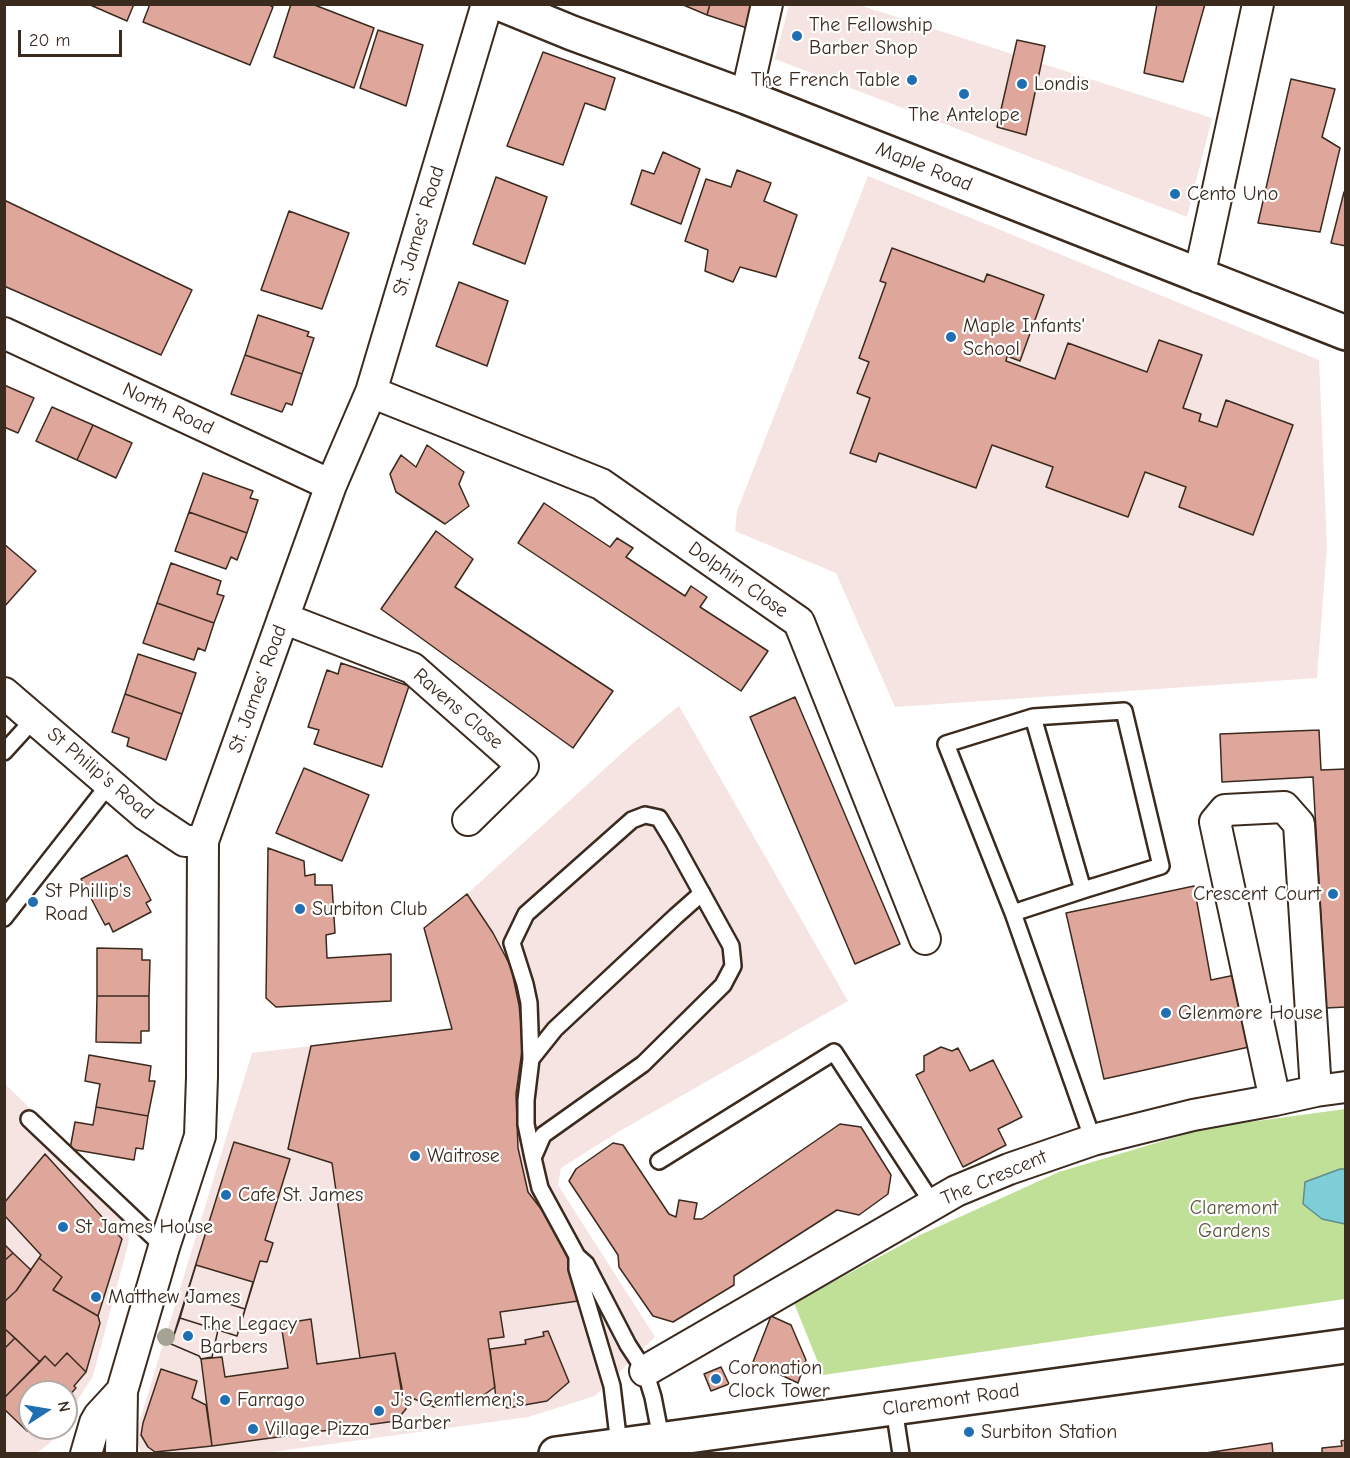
<!DOCTYPE html>
<html>
<head>
<meta charset="utf-8">
<style>
	body { margin:0 }
	#map { position:relative; width:1350px; height:1458px; overflow:hidden; background:#fff; font-family:"Comic Neue",sans-serif }
	canvas { display:block }
	.frame { position:absolute; inset:0; border:6px solid #3b2a1e; pointer-events:none }
	.north { position:absolute; left:18px; top:1380px; width:60px; height:60px; box-sizing:border-box; background:#fff; border:2px solid #b1aaa5; border-radius:50%; rotate:78deg; font-size:16px; font-weight:700; line-height:24px; text-align:center; color:#3b2a1e }
	.north::after { content:''; display:block; margin:auto; width:21px; height:27px; background:#1f6fb2; clip-path:polygon(50% 0,100% 100%,50% 72%,0 100%) }
	.scale { position:absolute; left:18px; top:30px; width:104px; height:27px; box-sizing:border-box; border:3px solid #3b2a1e; border-top:0; padding-left:8px; font-size:18px; line-height:21px; white-space:nowrap; color:#3b2a1e; -webkit-text-stroke:4px #fff; paint-order:stroke }
</style>
</head>
<body>
<div id="map">
<canvas width="1350" height="1458"></canvas>
<div class="frame"></div>
<div class="north">N</div>
<div class="scale">20 m</div>
</div>
<script>
const context = document.querySelector('canvas').getContext('2d');
context.lineJoin = 'round';
function fillPath(path, color) { context.fillStyle = color; context.fill(path, 'evenodd'); }
const poly = rows => new Path2D(rows.map(r => 'M' + r).join(''));
function strokePath(path, color, width, dash) { context.strokeStyle = color; context.lineWidth = width; context.lineCap = dash ? 'butt' : 'round'; context.setLineDash(dash || []); context.stroke(path); }
function write(font, color, halo, rows, align = 'center') {
  context.font = font + ' "Comic Neue",sans-serif'; context.lineWidth = 4.5; context.setLineDash([]); context.textBaseline = 'middle'; context.strokeStyle = halo; context.fillStyle = color; for (const [text, x, y, turn = 0] of rows) {
    context.save(); context.translate(x, y); context.rotate((+turn || 0) * Math.PI / 180); context.textAlign = isNaN(turn) ? turn : align; if (halo) context.strokeText(text, 0, 0); context.fillText(text, 0, 0); context.restore();
  }
}
const built = poly([
	[789,5,859,5,1212,118,1187,217,775,59],
	[868,176,1319,360,1327,547,1317,678,895,707,836,573,735,531,737,511],
	[679,706,848,1001,618,1132,561,1168,558,1185,655,1337,595,1396,528,1417,258,1454,141,1453,135,1436,252,1053,452,1029,424,928,467,894,632,744],
	[4,1083,126,1201,129,1241,93,1376,66,1418,66,1392,30,1392,30,1428,60,1428,51,1442,37,1453,5,1453]
]);
const green = poly([
	[1345,1109,1345,1299,823,1375,794,1303,920,1235,1059,1172,1206,1128]
]);
const water = poly([
	[1340,1169,1345,1169,1345,1224,1322,1219,1303,1204,1305,1182,1340,1169]
]);
const building = poly([
	[88,4,134,4,127,21,88,4],
	[150,4,268,4,273,7,250,65,143,22,150,4],
	[291,4,312,4,374,28,354,88,274,57,291,4],
	[681,4,710,4,707,15,681,4],
	[710,4,751,4,747,28,707,15,710,4],
	[1157,4,1205,4,1183,82,1144,73,1157,4],
	[378,30,423,45,406,106,360,88,378,30],
	[1017,40,1045,46,1026,135,997,127,1017,40],
	[543,52,615,78,605,110,585,103,563,165,507,146,543,52],
	[1291,79,1335,89,1322,137,1340,148,1320,232,1258,223,1291,79],
	[663,152,700,169,681,224,631,204,642,170,654,174,663,152],
	[737,170,771,183,764,201,797,215,776,277,740,267,733,282,705,271,708,250,685,241,706,179,731,187,737,170],
	[496,177,547,197,525,264,473,244,496,177],
	[1344,192,1346,192,1346,246,1331,243,1344,192],
	[4,200,192,290,161,355,4,286,4,200],
	[289,211,349,233,322,309,261,290,289,211],
	[892,248,984,282,987,274,1044,295,1020,361,1007,356,1006,361,1055,379,1068,343,1147,372,1159,340,1202,355,1183,408,1201,414,1199,421,1217,427,1226,400,1293,425,1253,535,1179,507,1186,487,1145,472,1128,517,1046,487,1053,467,992,445,976,488,879,453,876,462,850,453,870,398,857,393,869,362,859,358,886,283,880,281,892,248],
	[459,282,508,301,487,366,436,346,459,282],
	[258,315,309,332,307,336,314,338,302,374,245,355,258,315],
	[245,355,302,374,292,405,286,403,282,412,231,394,245,355],
	[4,385,34,398,18,433,4,427,4,385],
	[52,407,93,425,77,460,36,441,52,407],
	[93,425,132,443,116,478,77,460,93,425],
	[427,445,464,472,459,484,469,506,445,524,396,492,390,474,401,455,416,467,427,445],
	[203,473,253,491,250,498,258,500,247,533,189,512,203,473],
	[544,503,610,547,617,538,633,548,626,557,685,596,691,586,707,597,700,607,768,651,741,691,518,543,544,503],
	[189,512,247,533,237,560,231,557,226,569,175,551,189,512],
	[436,531,473,559,455,587,613,691,573,748,381,609,436,531],
	[4,544,36,571,4,607,4,544],
	[171,563,221,581,217,594,224,596,214,623,157,603,171,563],
	[157,603,214,623,205,651,198,648,194,660,143,643,157,603],
	[138,654,196,673,182,714,125,694,138,654],
	[341,663,409,686,382,767,314,744,319,730,308,727,327,670,338,674,341,663],
	[125,694,182,714,166,760,127,746,129,738,112,732,125,694],
	[795,697,900,944,855,964,750,717,795,697],
	[1319,730,1321,770,1346,769,1346,1007,1326,1008,1313,777,1222,782,1220,734,1319,730],
	[304,768,369,795,342,861,276,833,304,768],
	[268,848,304,861,305,876,315,874,315,885,332,885,335,933,326,935,327,958,391,954,391,1001,276,1007,266,998,268,848],
	[127,855,151,900,146,903,151,912,113,932,109,923,105,925,81,879,127,855],
	[1194,886,1211,980,1235,975,1249,1047,1104,1079,1066,913,1194,886],
	[467,894,493,933,511,967,519,1005,523,1043,516,1094,518,1148,528,1192,551,1222,568,1259,578,1301,500,1312,504,1337,488,1339,495,1387,474,1402,434,1407,402,1394,395,1353,360,1358,332,1163,288,1149,311,1046,452,1029,424,928,467,894],
	[97,948,142,949,142,960,150,960,149,996,97,996,97,948],
	[97,996,149,996,149,1031,141,1031,141,1043,96,1042,97,996],
	[941,1047,952,1051,958,1048,970,1071,993,1060,1022,1117,998,1129,1006,1145,963,1167,916,1075,924,1071,924,1056,941,1047],
	[89,1055,151,1066,149,1081,155,1081,148,1116,96,1107,100,1084,85,1081,89,1055],
	[96,1107,148,1116,143,1149,136,1148,134,1160,70,1149,75,1122,93,1125,96,1107],
	[840,1124,861,1127,891,1175,888,1194,859,1215,837,1210,734,1276,734,1285,673,1322,653,1316,619,1267,618,1255,569,1181,576,1169,613,1143,623,1145,669,1214,676,1217,679,1200,697,1203,694,1219,702,1219,840,1124],
	[234,1142,290,1159,265,1240,273,1243,267,1262,260,1261,237,1336,218,1330,212,1357,201,1359,199,1356,171,1344,234,1142],
	[45,1154,122,1239,98,1316,53,1290,62,1277,39,1258,41,1255,4,1215,4,1203,45,1154],
	[4,1244,13,1253,4,1261,4,1244],
	[13,1253,31,1270,16,1291,4,1302,4,1261,13,1253],
	[39,1258,62,1277,53,1290,98,1316,100,1323,86,1372,67,1353,55,1366,45,1356,40,1362,4,1328,4,1302,16,1291,39,1258],
	[196,1265,253,1282,245,1309,188,1291,196,1265],
	[188,1291,245,1309,237,1336,180,1318,188,1291],
	[771,1316,791,1325,806,1360,798,1383,753,1362,771,1316],
	[180,1318,218,1330,212,1357,201,1359,199,1356,171,1344,180,1318],
	[311,1319,317,1364,395,1353,406,1409,396,1421,212,1446,201,1359,222,1357,225,1377,288,1368,281,1324,311,1319],
	[4,1328,15,1338,4,1349,4,1328],
	[548,1331,569,1382,547,1401,507,1408,496,1398,490,1349,526,1344,525,1340,544,1336,543,1332,548,1331],
	[15,1338,40,1362,4,1398,4,1349,15,1338],
	[67,1353,86,1372,74,1386,76,1388,66,1399,66,1392,30,1392,30,1428,46,1428,39,1433,27,1431,4,1409,4,1398,45,1356,55,1366,67,1353],
	[721,1367,729,1384,711,1391,704,1374,721,1367],
	[161,1369,197,1381,192,1398,206,1405,212,1446,155,1452,148,1447,141,1435,143,1423,161,1369],
	[1346,1440,1346,1454,1322,1454,1322,1448,1342,1446,1341,1441,1346,1440],
	[1272,1443,1273,1454,1199,1454,1272,1443]
]);
const service = poly([
	[1033,717,1124,711,1161,866,1083,890],
	[4,752,34,719],
	[1013,913,946,744,1033,717,1083,890,1013,913,1093,1140],
	[4,918,110,783],
	[531,1059,555,1029,676,916,702,893],
	[29,1119,164,1247],
	[533,1158,543,1135,643,1064,723,985,733,966,731,946,673,841,659,818,645,815,632,820,526,914,512,943,525,984,529,1003,531,1059,526,1100,526,1124,533,1158,540,1188,577,1256,586,1264,628,1345,645,1371,653,1397,661,1438],
	[659,1161,834,1052,933,1204],
	[577,1256,577,1269,612,1386,619,1445],
	[894,1408,901,1454]
]);
const minor = poly([
	[746,97,767,4],
	[1199,277,1258,4],
	[4,333,331,485],
	[371,392,601,484,799,622,925,939],
	[283,618,412,668,523,766,468,820],
	[4,693,146,815,185,841,203,841],
	[1275,1100,1215,822,1225,810,1284,807,1299,824,1316,1091],
	[645,1371,956,1191,1009,1169,1093,1140,1193,1115,1275,1100,1316,1091,1346,1087],
	[86,1454,95,1423,99,1416,122,1391],
	[121,1454,122,1391,164,1247,200,1136,202,1077,203,841,331,485,371,392,487,4]
]);
const tertiary = poly([
	[501,4,572,33,746,97,1346,333]
]);
const secondary = poly([
	[556,1454,1346,1346]
]);
const trees = [
	[166,1337]
];
const markers = [
	[797,36,6,"#1f6fb2"],
	[912,80,6,"#1f6fb2"],
	[1022,84,6,"#1f6fb2"],
	[964,94,6,"#1f6fb2"],
	[1175,194,6,"#1f6fb2"],
	[951,337,6,"#1f6fb2"],
	[1333,894,6,"#1f6fb2"],
	[33,902,6,"#1f6fb2"],
	[300,909,6,"#1f6fb2"],
	[1166,1013,6,"#1f6fb2"],
	[415,1156,6,"#1f6fb2"],
	[226,1195,6,"#1f6fb2"],
	[63,1227,6,"#1f6fb2"],
	[96,1297,6,"#1f6fb2"],
	[188,1336,6,"#1f6fb2"],
	[716,1379,6,"#1f6fb2"],
	[225,1400,6,"#1f6fb2"],
	[379,1411,6,"#1f6fb2"],
	[253,1429,6,"#1f6fb2"],
	[969,1432,6,"#1f6fb2"]
];
const poiNames = [
	["The Fellowship",809,25],
	["Barber Shop",809,48],
	["The French Table",900,80,"right"],
	["Londis",1034,84],
	["The Antelope",964,115,"center"],
	["Cento Uno",1187,194],
	["Maple Infants'",963,326],
	["School",963,349],
	["St Phillip's",45,891],
	["Road",45,914],
	["Crescent Court",1321,894,"right"],
	["Surbiton Club",312,909],
	["Glenmore House",1178,1013],
	["Waitrose",427,1156],
	["Cafe St. James",238,1195],
	["St James House",75,1227],
	["Matthew James",108,1297],
	["The Legacy",200,1324],
	["Barbers",200,1347],
	["Coronation",728,1368],
	["Clock Tower",728,1391],
	["Farrago",237,1400],
	["J's Gentlemen's",391,1400],
	["Barber",391,1423],
	["Village Pizza",265,1429],
	["Surbiton Station",981,1432]
];
const streetNames = [
	["Maple Road",924,167,22],
	["St. James' Road",419,231,-73],
	["North Road",168,409,25],
	["Dolphin Close",738,580,35],
	["St. James' Road",258,689,-70],
	["Ravens Close",458,709,41],
	["St Philip's Road",100,774,40],
	["The Crescent",994,1178,-23],
	["Claremont Road",951,1400,-8]
];
const parkNames = [
	["Claremont",1234,1208],
	["Gardens",1234,1231]
];
fillPath(built, '#f5e4e1');
fillPath(green, '#c0df97');
fillPath(water, '#7dced6');
strokePath(water, '#638c8c', 1.5);
fillPath(building, '#dfa69b');
strokePath(building, '#3b2a1e', 1.5);
strokePath(service, '#3b2a1e', 20);
strokePath(minor, '#3b2a1e', 34);
strokePath(tertiary, '#3b2a1e', 38);
strokePath(secondary, '#3b2a1e', 38);
strokePath(service, '#fff', 15);
strokePath(minor, '#fff', 30);
strokePath(tertiary, '#fff', 33);
strokePath(secondary, '#fff', 33);
context.fillStyle = '#a5a394';
for (const [x, y] of trees) { context.beginPath(); context.arc(x, y, 9, 0, 2 * Math.PI); context.fill(); }
for (const [x, y, r, color] of markers) { const dot = new Path2D(); dot.arc(x, y, r, 0, 2 * Math.PI); context.fillStyle = color; context.fill(dot); strokePath(dot, '#fff', 2); }
write('20px', '#3b2a1e', '#fff', poiNames, 'left');
write('20px', '#3b2a1e', '#fff', streetNames);
write('20px', '#5c573c', '#fff', parkNames);
</script>
</body>
</html>
